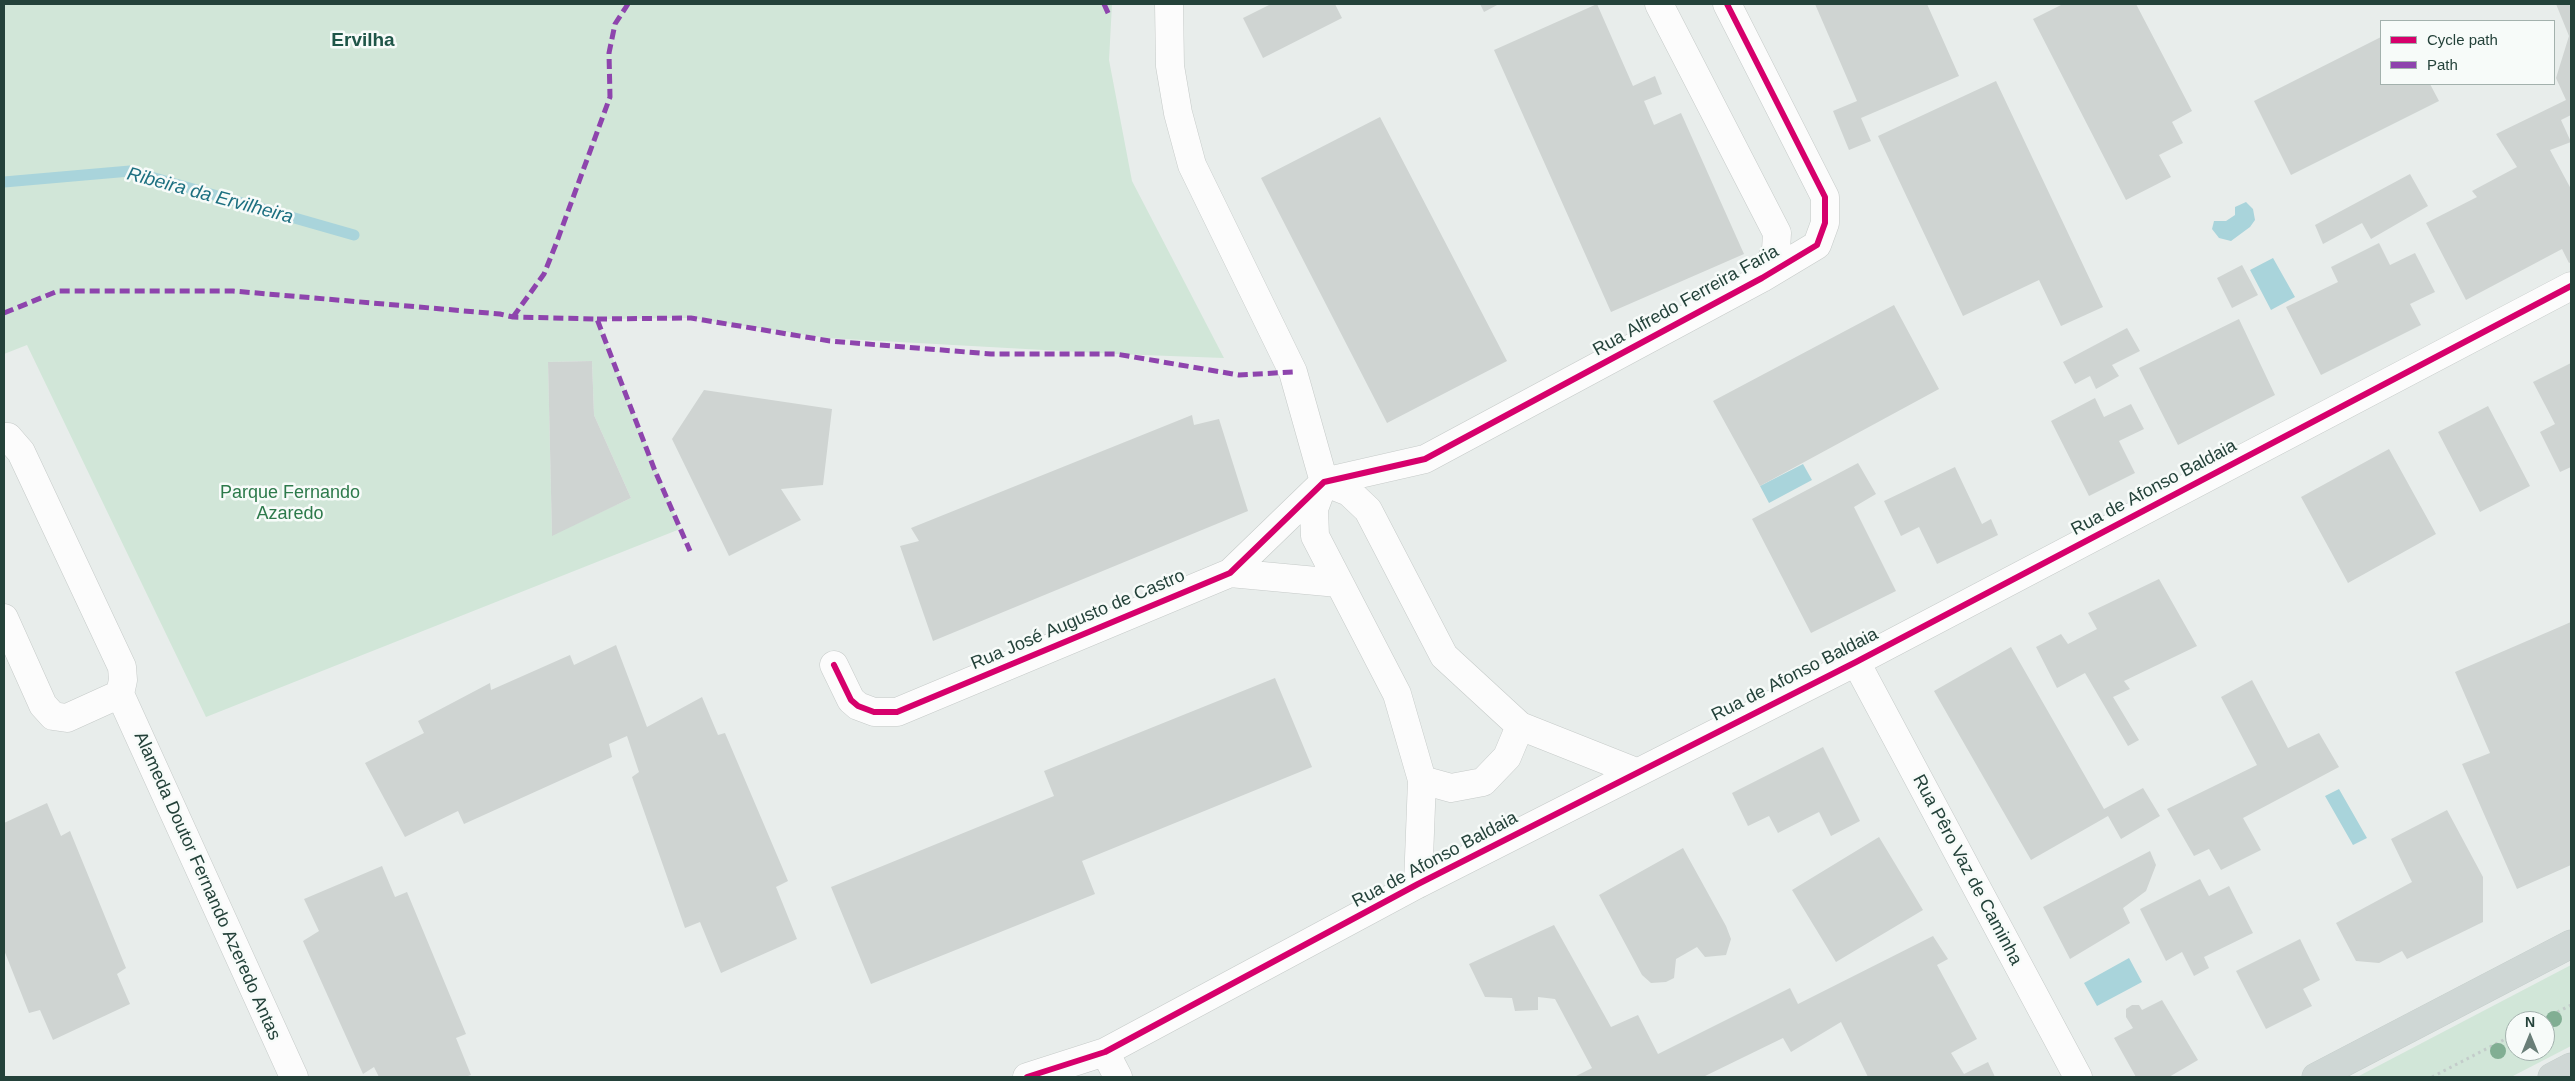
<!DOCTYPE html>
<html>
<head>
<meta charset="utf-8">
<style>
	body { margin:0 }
	#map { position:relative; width:2575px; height:1081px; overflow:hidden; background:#e8edeb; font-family:Helvetica,sans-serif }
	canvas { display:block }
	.frame { position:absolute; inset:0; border:5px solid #24423a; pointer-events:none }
	.legend { position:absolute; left:2380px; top:20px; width:175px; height:65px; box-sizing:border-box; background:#f7fbf9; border:1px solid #a3b1ad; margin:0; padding:6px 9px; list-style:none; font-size:15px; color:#24423a }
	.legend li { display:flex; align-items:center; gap:10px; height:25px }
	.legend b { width:25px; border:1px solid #a3b1ad }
	.north { position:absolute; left:2505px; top:1011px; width:50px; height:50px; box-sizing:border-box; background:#f7fbf9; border:1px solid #a3b1ad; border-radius:50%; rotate:0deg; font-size:14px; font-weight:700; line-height:20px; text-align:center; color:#24423a }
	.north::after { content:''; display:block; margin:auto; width:18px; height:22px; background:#697e78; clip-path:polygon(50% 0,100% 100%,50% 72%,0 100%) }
</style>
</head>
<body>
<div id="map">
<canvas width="2575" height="1081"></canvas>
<div class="frame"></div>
<ul class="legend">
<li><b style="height:6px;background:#d6006c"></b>Cycle path</li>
<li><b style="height:6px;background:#8e44ad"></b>Path</li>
</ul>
<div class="north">N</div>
</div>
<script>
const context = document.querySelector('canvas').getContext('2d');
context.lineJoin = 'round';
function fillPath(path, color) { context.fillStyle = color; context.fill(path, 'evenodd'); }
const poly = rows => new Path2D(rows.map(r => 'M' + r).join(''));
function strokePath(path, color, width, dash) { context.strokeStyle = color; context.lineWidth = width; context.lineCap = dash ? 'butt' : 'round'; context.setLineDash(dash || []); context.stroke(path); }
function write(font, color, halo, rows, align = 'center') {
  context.font = font + ' Helvetica,sans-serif'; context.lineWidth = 5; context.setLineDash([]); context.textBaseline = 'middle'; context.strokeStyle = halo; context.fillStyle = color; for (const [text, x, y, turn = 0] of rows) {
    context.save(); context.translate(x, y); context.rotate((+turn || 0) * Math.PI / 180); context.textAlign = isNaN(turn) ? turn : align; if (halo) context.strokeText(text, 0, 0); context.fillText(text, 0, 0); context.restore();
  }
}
const green = poly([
	[4,4,1112,4,1109,60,1132,181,1224,358,1116,354,827,338,691,318,597,319,680,529,206,717,27,345,4,354],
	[592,361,594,415,631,498,552,535,548,362],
	[2571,965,2571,1046,2511,1077,2357,1077],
	[2515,1021,2545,1021,2545,1051,2515,1051]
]);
const water = poly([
	[2246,202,2253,209,2255,220,2250,227,2231,241,2219,238,2212,229,2214,221,2226,221,2235,215,2235,207],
	[2273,258,2295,297,2271,310,2250,270],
	[1803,464,1812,480,1769,503,1760,486],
	[2339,789,2367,838,2353,845,2325,796],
	[2129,958,2142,982,2097,1006,2084,983]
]);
const stream = poly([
	[4,182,130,171,354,235]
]);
const building = poly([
	[1271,4,1335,4,1342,18,1263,58,1243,18],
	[1480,4,1499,4,1484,12],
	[1597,4,1633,86,1655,76,1662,94,1644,101,1654,125,1681,113,1744,254,1611,312,1494,50],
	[1815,4,1927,4,1959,76,1861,118,1871,141,1849,150,1833,111,1857,101],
	[2063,4,2136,4,2192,111,2172,122,2183,143,2159,155,2171,177,2126,200,2033,19],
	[2556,4,2571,4,2571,115,2561,120,2571,142,2550,150,2571,189,2571,262,2569,263,2562,249,2466,300,2426,223,2477,197,2472,191,2517,167,2496,134,2566,100,2556,78,2569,36],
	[2381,37,2381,84,2430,84,2439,101,2291,175,2254,101],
	[1996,81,2103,307,2061,326,2039,280,1963,316,1878,136],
	[1380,117,1507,361,1387,423,1261,178],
	[2410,174,2428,206,2371,239,2362,223,2323,244,2315,225],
	[2379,243,2390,265,2415,253,2435,292,2410,304,2421,325,2321,375,2286,307,2338,282,2331,267],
	[2242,265,2258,295,2232,308,2217,278],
	[1894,305,1939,389,1760,486,1713,401],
	[2239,319,2275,395,2178,445,2139,368],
	[2127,328,2140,351,2112,365,2119,376,2096,389,2090,376,2075,384,2063,362],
	[592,361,594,415,631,498,552,536,548,362],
	[2571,363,2571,467,2560,472,2540,432,2555,424,2533,382],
	[704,390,832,409,823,485,781,489,801,520,729,556,672,439],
	[2095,398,2104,417,2131,404,2144,429,2119,441,2135,473,2089,496,2051,421],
	[2488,406,2530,486,2480,512,2438,432],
	[1192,415,1194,425,1219,419,1248,511,933,641,900,546,919,541,911,528],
	[2389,449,2436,534,2348,583,2301,497],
	[1858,463,1876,494,1854,507,1896,591,1811,633,1752,519],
	[1955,467,1982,524,1991,519,1998,535,1937,564,1919,527,1901,536,1884,501],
	[2159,579,2197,646,2124,681,2130,689,2113,697,2139,740,2128,746,2085,673,2057,688,2036,647,2061,634,2068,644,2097,629,2088,613],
	[2571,622,2571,865,2517,889,2462,764,2490,753,2455,672],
	[616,645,647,727,702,697,718,735,725,733,788,881,776,887,797,939,721,973,700,922,685,928,632,777,639,772,627,736,609,744,612,757,464,824,458,811,405,837,365,763,424,733,418,721,490,683,491,690,570,655,574,665],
	[2011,647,2104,809,2143,788,2160,816,2121,839,2108,816,2031,860,1934,691],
	[1275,678,1312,767,1082,861,1095,894,871,984,831,887,1054,796,1044,771],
	[2252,680,2288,748,2319,733,2339,767,2243,818,2261,850,2221,870,2209,849,2194,856,2167,809,2257,765,2221,697],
	[1823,747,1860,821,1831,836,1819,812,1778,833,1769,816,1748,826,1732,793],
	[47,803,61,836,70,831,126,968,117,974,130,1004,53,1040,40,1010,29,1013,4,950,4,823],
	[2447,810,2483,877,2483,922,2407,959,2402,951,2379,963,2356,961,2336,923,2412,882,2391,839],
	[1879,837,1923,910,1836,962,1792,890],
	[1683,848,1726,926,1731,939,1726,955,1705,957,1697,947,1676,959,1674,978,1666,982,1651,983,1642,975,1599,895],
	[2150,851,2156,865,2146,891,2123,908,2130,923,2070,959,2043,907],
	[382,866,395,897,407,892,466,1034,456,1038,471,1075,465,1077,379,1077,374,1067,363,1074,303,941,319,931,304,899],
	[2200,879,2209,896,2229,886,2253,933,2204,957,2209,968,2194,976,2182,952,2166,961,2140,909],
	[1554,925,1611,1027,1638,1015,1658,1054,1790,988,1798,1004,1933,936,1948,959,1937,965,1977,1039,1951,1053,1964,1074,1988,1062,1995,1077,1868,1077,1841,1022,1791,1052,1783,1038,1703,1077,1574,1077,1592,1068,1555,999,1538,997,1538,1010,1515,1011,1512,998,1485,997,1469,964],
	[2300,939,2320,980,2303,989,2312,1006,2266,1029,2236,971],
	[2162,1000,2198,1060,2169,1077,2136,1077,2114,1038,2133,1028,2126,1017,2126,1009,2132,1005,2139,1005,2142,1010]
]);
const path = poly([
	[2540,1021,2571,1005],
	[2432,1077,2515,1034]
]);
const minor = poly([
	[1169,4,1170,66,1178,113,1192,165,1293,372,1324,482],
	[1659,4,1777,233,1776,250,1762,278],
	[4,437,8,437,21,452,122,667,123,680,120,694,67,718,53,716,43,705,4,618],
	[1324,482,1425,459,1762,278,1817,245,1825,223,1825,197,1727,4],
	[1230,573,1338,583],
	[1856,662,2078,1077],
	[834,665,851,700,858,706,874,712,897,712,1230,573,1323,483],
	[120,694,294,1077],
	[1422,780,1451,788,1483,782,1507,757,1520,726],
	[1418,884,1422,780,1397,694,1315,536,1314,509,1324,482,1349,492,1368,510,1444,656,1520,726,1636,772],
	[1105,1052,1118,1077],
	[1027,1077,1105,1052,1418,884,1856,662,2571,286]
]);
const major = poly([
	[2316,1077,2571,944],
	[2552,1077,2571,1067]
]);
const quiet = poly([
	[1104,4,1109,15],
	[4,313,58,291,233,291,500,314,513,317,597,319,655,471,690,551],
	[513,317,544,274,556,244,610,97,609,53,615,24,628,4],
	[597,319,691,318,830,341,991,354,1116,354,1239,375,1293,372]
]);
const cycleway = poly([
	[834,665,851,700,858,706,874,712,897,712,1230,573,1324,482,1425,459,1762,278,1817,245,1825,223,1825,197,1727,4],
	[1027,1077,1105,1052,1418,884,1856,662,2571,286]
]);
const trees = [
	[2554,1019],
	[2498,1051]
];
const streetNames = [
	["Rua Alfredo Ferreira Faria",1686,301,-29],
	["Rua de Afonso Baldaia",2154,488,-28],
	["Rua José Augusto de Castro",1078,620,-23],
	["Rua de Afonso Baldaia",1795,675,-27],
	["Rua de Afonso Baldaia",1435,860,-28],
	["Rua Pêro Vaz de Caminha",1967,870,62],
	["Alameda Doutor Fernando Azeredo Antas",207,886,66]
];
const parkNames = [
	["Parque Fernando",290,493],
	["Azaredo",290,514]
];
const neighbourhoodNames = [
	["Ervilha",363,41]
];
const waterNames = [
	["Ribeira da Ervilheira",210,196,15]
];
fillPath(green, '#d1e6d8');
fillPath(water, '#a9d4db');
strokePath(stream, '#a9d4db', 11);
fillPath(building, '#cfd4d2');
strokePath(minor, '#c5cac8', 29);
strokePath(major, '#c3ccc9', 29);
strokePath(path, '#c3ccca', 3, [2.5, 4]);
strokePath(minor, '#fcfcfc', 28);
strokePath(major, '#cfd7d5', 28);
strokePath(quiet, '#8e44ad', 5, [10, 5]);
strokePath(cycleway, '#d6006c', 6);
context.fillStyle = '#81ae93';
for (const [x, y] of trees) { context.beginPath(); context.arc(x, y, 8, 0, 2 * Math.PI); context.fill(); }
write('18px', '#24423a', '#f7fbf9', streetNames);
write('18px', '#2d7a4b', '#f7fbf9', parkNames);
write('bold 19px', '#1f5548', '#f7fbf9', neighbourhoodNames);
write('italic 19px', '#1c6f80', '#f7fbf9', waterNames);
</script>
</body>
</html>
